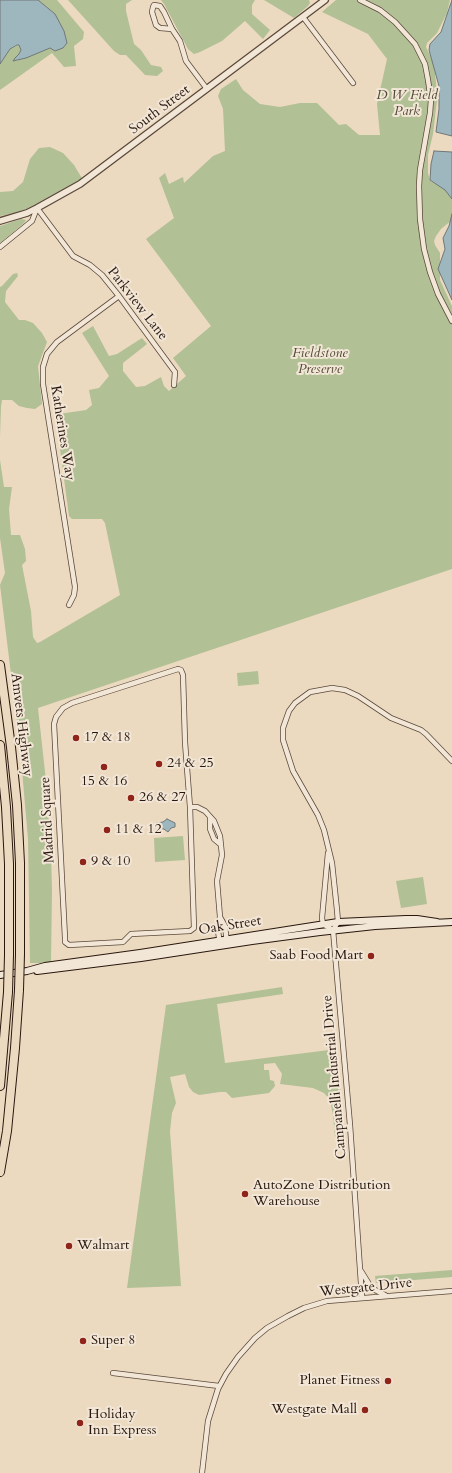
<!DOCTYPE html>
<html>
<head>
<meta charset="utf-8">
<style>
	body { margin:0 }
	canvas { display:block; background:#ebd9c0 }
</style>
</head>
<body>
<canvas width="452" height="1473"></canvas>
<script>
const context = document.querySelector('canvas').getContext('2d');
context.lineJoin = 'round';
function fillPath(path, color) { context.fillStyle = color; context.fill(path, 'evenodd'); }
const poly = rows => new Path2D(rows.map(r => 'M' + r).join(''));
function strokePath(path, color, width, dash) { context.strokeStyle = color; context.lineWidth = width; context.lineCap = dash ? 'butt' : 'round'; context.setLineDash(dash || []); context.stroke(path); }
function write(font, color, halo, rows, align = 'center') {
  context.font = font + ' Cardo,serif'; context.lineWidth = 4; context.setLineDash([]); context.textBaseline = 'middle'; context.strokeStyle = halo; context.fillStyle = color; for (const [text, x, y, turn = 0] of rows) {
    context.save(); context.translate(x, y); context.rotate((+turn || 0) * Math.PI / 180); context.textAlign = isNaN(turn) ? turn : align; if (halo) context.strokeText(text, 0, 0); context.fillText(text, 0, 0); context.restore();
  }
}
const green = poly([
	[38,0,57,0,84,32,83,39,74,46,76,66,64,67,52,53,0,90,0,64,10,49,19,45,21,50,19,54,15,58,16,61,51,48,55,51,63,48,67,43,55,14],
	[68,0,132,0,126,4,126,11,134,44,141,50,151,65,161,67,163,71,157,76,145,75,126,55,120,55,114,51],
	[161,0,255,0,252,5,252,14,270,30,263,39,245,21,222,41,200,52,194,54,188,49,164,4],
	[264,0,309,0,310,3,308,6,294,18],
	[336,0,450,0,447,13,437,33,427,43,426,47,434,64,436,83,437,100,433,134,428,155,428,173,430,180,432,182,452,190,452,220,441,229,436,236,434,241,435,245,440,253,440,280,452,306,452,569,38,708,46,781,51,852,52,891,51,963,30,963,28,839,20,747,0,585,5,573,0,538,0,460,4,487,12,487,9,509,11,535,20,535,25,549,26,561,22,565,31,611,33,637,37,643,40,642,120,595,105,523,102,519,72,519,69,516,56,419,59,414,86,410,92,405,89,390,99,388,109,376,82,333,93,326,109,356,117,354,142,338,147,344,123,363,123,371,136,387,145,386,161,377,164,386,169,391,186,376,173,358,211,326,146,239,174,218,159,178,165,173,169,184,183,177,184,183,213,156,225,151,223,109,218,96,221,89,236,79,243,90,260,104,280,107,300,103,317,103,339,125,346,124,359,135,380,135,377,104,387,59,368,34,322,12],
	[50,147,63,153,74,165,83,180,44,202,19,212,0,216,0,192,13,191,23,182,30,159,39,148],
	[21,219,26,220,24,223,0,243,0,226],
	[17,273,18,276,6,291,5,302,19,320,25,320,33,323,42,333,47,342,38,366,42,404,35,409,27,408,19,406,12,400,2,400,1,407,0,437,0,287,2,286,13,274],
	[258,671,259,684,238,686,237,673],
	[183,836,185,860,155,862,154,838],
	[423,877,427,904,401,908,396,881],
	[282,987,283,994,217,1004,225,1063,337,1049,344,1136,335,1137,333,1115,330,1100,324,1093,313,1088,280,1084,282,1074,275,1063,264,1064,264,1070,269,1070,270,1080,274,1081,275,1086,269,1093,232,1098,226,1092,220,1092,199,1095,193,1092,189,1087,185,1074,170,1077,176,1103,172,1113,170,1131,181,1286,127,1288,166,1005],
	[452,1270,452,1277,376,1283,375,1276]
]);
const water = poly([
	[0,0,38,0,55,14,64,31,67,43,63,48,55,51,50,48,26,58,13,61,15,58,19,54,21,50,19,45,17,45,10,49,0,64,0,0],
	[452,0,452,136,436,132,439,109,439,86,429,50,430,44,441,32,452,0],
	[434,151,452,152,452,199,445,190,430,180,431,164,434,151],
	[452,214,452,300,438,269,445,249,443,238,449,226,452,214],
	[167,819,175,823,175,827,171,828,168,832,164,829,156,829,156,823,163,822,167,819]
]);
const minor = poly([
	[360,0,380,10,395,22,415,44,425,64,428,80,431,100,430,113,420,170,419,186,420,219,424,249,430,272,438,294,452,321],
	[303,17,353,83],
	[172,29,160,28,156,25,152,12,153,7,154,5,160,6,164,12,172,29,180,41,186,61,207,89],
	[37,208,73,256,90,265,102,275,119,296,175,372,174,385],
	[0,247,32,221,37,208],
	[69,605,74,595,75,587,43,384,43,367,47,354,57,342,119,296],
	[178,669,181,670,183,675,185,742,190,807,194,928,190,931,131,934,123,942,69,945,65,942,65,938,54,724,56,717,63,708,72,703,178,669],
	[190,807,197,807,205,811,214,821,220,836,222,855,217,881,220,917,218,931,220,944],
	[210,817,210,829,214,839,220,844],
	[328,853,322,918,323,924,333,930],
	[220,917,225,926,227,943],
	[333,930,338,922,337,910,332,863,324,830,318,815,293,771,283,740,283,728,289,711,295,703,310,692,332,688,345,690,358,696,391,718,421,730,426,734,452,761],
	[333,930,350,1125,362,1298],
	[361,1271,369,1284,375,1290,385,1295],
	[113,1373,219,1386],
	[202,1473,208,1421,218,1389,226,1374,238,1357,255,1338,267,1328,288,1316,304,1308,327,1301,452,1291]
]);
const tertiary = poly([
	[0,221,27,213,37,208,80,184,325,0]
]);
const secondary = poly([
	[37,971,141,958,252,941,320,932,375,926,452,922],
	[0,975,27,971,45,966,140,953,338,922,406,919,417,919,437,922]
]);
const motorway = poly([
	[0,665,11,747,17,805,20,863,20,954],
	[0,745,6,807,9,864,9,955],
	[0,1086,8,992],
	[0,1172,7,1131,15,1048,19,990]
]);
const motorwayBridge = poly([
	[19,990,20,954],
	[8,992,9,955]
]);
const markers = [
	[76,738,4,"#8f2418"],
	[159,764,4,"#8f2418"],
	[104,767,4,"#8f2418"],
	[131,798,4,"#8f2418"],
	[107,830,4,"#8f2418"],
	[83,862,4,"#8f2418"],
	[371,956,4,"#8f2418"],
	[245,1194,4,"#8f2418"],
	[69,1246,4,"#8f2418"],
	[83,1341,4,"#8f2418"],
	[388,1381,4,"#8f2418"],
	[365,1410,4,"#8f2418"],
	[80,1423,4,"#8f2418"]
];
const parkNames = [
	["D W Field",407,96],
	["Park",407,112],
	["Fieldstone",320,354],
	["Preserve",320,370]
];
const streetNames = [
	["South Street",160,110,-37],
	["Parkview Lane",137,304,52],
	["Katherines Way",62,433,81],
	["Amvets Highway",21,725,83],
	["Madrid Square",48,820,-93],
	["Oak Street",230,926,-9],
	["Campanelli Industrial Drive",335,1077,-95],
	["Westgate Drive",366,1288,-6]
];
const poiNames = [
	["17 & 18",84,738],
	["24 & 25",167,764],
	["15 & 16",104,782,"center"],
	["26 & 27",139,798],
	["11 & 12",115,830],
	["9 & 10",91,862],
	["Saab Food Mart",363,956,"right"],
	["AutoZone Distribution",253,1186],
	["Warehouse",253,1202],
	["Walmart",77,1246],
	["Super 8",91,1341],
	["Planet Fitness",380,1381,"right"],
	["Westgate Mall",357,1410,"right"],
	["Holiday",88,1415],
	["Inn Express",88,1431]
];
fillPath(green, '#b2c096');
fillPath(water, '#9eb7be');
strokePath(water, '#6f7778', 1);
strokePath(minor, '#5a483a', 6);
strokePath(tertiary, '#5a483a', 8);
strokePath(secondary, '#29170e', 8);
strokePath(motorway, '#29170e', 10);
strokePath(minor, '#f2e6d6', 4.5);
strokePath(tertiary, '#f2e6d6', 5.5);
strokePath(secondary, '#f2e6d6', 6);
strokePath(motorway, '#ebd9c0', 8);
strokePath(motorwayBridge, '#29170e', 10, []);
strokePath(motorwayBridge, '#ebd9c0', 8);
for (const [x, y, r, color] of markers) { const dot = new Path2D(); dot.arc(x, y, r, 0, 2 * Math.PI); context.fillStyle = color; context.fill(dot); strokePath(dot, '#f2e6d6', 1.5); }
write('italic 14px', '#524a37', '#f2e6d6', parkNames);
write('14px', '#29170e', '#f2e6d6', streetNames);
write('14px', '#29170e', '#f2e6d6', poiNames, 'left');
</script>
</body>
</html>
